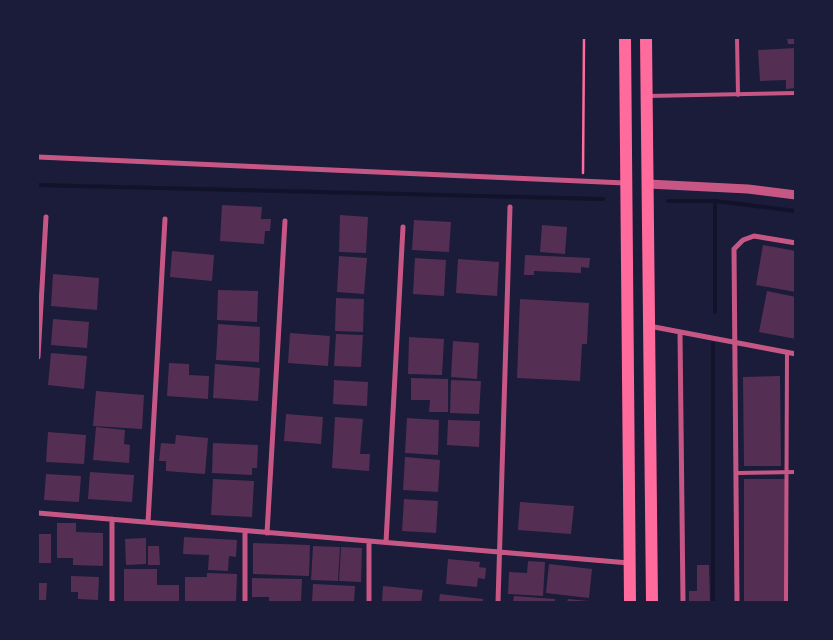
<!DOCTYPE html>
<html>
<head>
<meta charset="utf-8">
<style>
	body { margin:0 }
	#map { position:relative; width:833px; height:640px; overflow:hidden; background:#1b1b3a; font-family:"Sofia Sans Condensed",sans-serif }
	canvas { display:block }
	.frame { position:absolute; inset:0; border:39px solid #1b1b3a; pointer-events:none }
</style>
</head>
<body>
<div id="map">
<canvas width="833" height="640"></canvas>
<div class="frame"></div>
</div>
<script>
const context = document.querySelector('canvas').getContext('2d');
context.lineJoin = 'round';
const poly = rows => new Path2D(rows.map(r => 'M' + r).join(''));
function strokePath(path, color, width, dash) { context.strokeStyle = color; context.lineWidth = width; context.lineCap = dash ? 'butt' : 'round'; context.setLineDash(dash || []); context.stroke(path); }
function fillPath(path, color) { context.fillStyle = color; context.fill(path, 'evenodd'); }
const stream = poly([
	[38,185,603,199],
	[668,201,715,201,796,211],
	[715,312,715,201],
	[713,344,713,602]
]);
const building = poly([
	[787,38,796,38,796,44,788,44],
	[796,48,796,88,786,89,786,80,760,81,758,50],
	[222,205,262,207,261,219,271,219,270,231,265,231,264,244,220,241],
	[340,215,368,217,366,253,339,252],
	[414,220,451,222,449,252,412,250],
	[542,225,567,227,565,254,540,252],
	[763,245,796,251,796,292,756,285],
	[172,251,214,255,212,281,170,277],
	[525,255,590,258,589,268,581,267,581,273,534,271,534,275,524,275],
	[339,256,367,258,364,294,337,292],
	[415,258,446,260,444,296,413,294],
	[458,259,499,262,497,296,456,293],
	[53,274,99,278,97,310,51,306],
	[218,290,258,291,257,322,217,320],
	[767,291,796,297,796,339,759,332],
	[336,298,364,299,363,332,335,331],
	[520,299,589,303,587,344,582,344,580,381,517,378],
	[53,319,89,322,87,348,51,345],
	[218,324,260,327,259,362,216,360],
	[290,333,330,336,328,366,288,363],
	[336,334,363,335,361,367,334,366],
	[409,337,444,339,442,375,408,374],
	[453,341,479,343,477,379,451,377],
	[51,353,87,356,84,389,48,385],
	[169,363,189,364,189,375,209,376,208,399,167,396],
	[215,364,260,368,258,401,213,398],
	[780,376,781,466,744,466,743,377],
	[411,378,448,379,448,412,429,412,430,400,411,400],
	[334,380,368,382,367,406,333,404],
	[451,380,481,381,479,414,450,413],
	[96,391,144,395,142,429,93,426],
	[286,414,323,417,321,444,284,441],
	[335,417,363,419,360,454,370,454,369,471,332,468],
	[407,418,439,420,438,455,405,453],
	[448,420,480,421,479,447,447,445],
	[96,427,125,430,124,444,130,445,129,463,93,460],
	[48,432,86,435,84,464,46,462],
	[176,435,208,438,205,474,166,471,166,461,159,461,161,443,175,444],
	[213,443,258,445,257,468,252,468,252,475,212,473],
	[405,457,440,460,438,492,403,490],
	[90,472,134,475,132,502,88,499],
	[46,474,81,476,79,502,44,500],
	[213,479,254,481,252,517,211,515],
	[744,479,785,479,785,602,744,602],
	[404,499,438,501,436,533,402,531],
	[520,502,574,506,571,534,518,530],
	[57,523,76,523,76,532,103,533,103,566,73,565,73,558,57,558],
	[38,534,51,534,51,563,38,563],
	[184,537,237,540,236,557,229,556,228,571,208,570,209,555,183,554],
	[146,538,146,564,126,565,125,539],
	[253,543,310,545,309,576,253,574],
	[148,546,159,546,160,565,148,565],
	[313,546,340,547,338,581,311,580],
	[341,547,362,548,361,582,339,581],
	[448,559,480,562,479,567,486,568,485,579,478,578,477,587,446,584],
	[528,561,545,562,543,596,508,594,509,572,527,573],
	[549,564,592,569,589,598,546,593],
	[697,565,709,565,710,602,689,602,689,591,697,591],
	[124,569,157,569,157,585,179,585,179,602,124,602],
	[207,573,237,574,236,602,185,602,185,577,207,577],
	[71,576,99,577,98,600,78,599,78,592,71,592],
	[252,578,302,579,301,602,269,602,269,597,252,597],
	[38,583,47,583,46,600,38,600],
	[313,584,355,586,354,602,312,602],
	[383,586,423,590,421,602,382,602],
	[440,594,483,599,483,602,439,602],
	[514,596,555,599,555,602,513,602],
	[568,599,589,601,589,602,567,602]
]);
const path = poly([
	[583,173,584,38]
]);
const service = poly([
	[737,38,738,95],
	[648,96,796,93],
	[738,473,796,472],
	[786,602,787,352]
]);
const minor = poly([
	[38,157,625,183],
	[649,326,796,354],
	[680,332,683,602],
	[38,357,46,217],
	[38,513,629,563],
	[112,519,112,602],
	[148,522,165,219],
	[267,533,285,221],
	[369,541,369,602],
	[386,542,403,227],
	[245,602,245,531],
	[498,602,510,207],
	[737,602,734,249,743,240,754,236,796,243]
]);
const tertiary = poly([
	[648,184,748,189,796,195]
]);
const trunk = poly([
	[625,38,630,602],
	[646,38,652,602]
]);
strokePath(stream, '#12122b', 4);
fillPath(building, '#542f53');
strokePath(path, '#ff6b9d', 2.5);
strokePath(service, '#c65784', 4);
strokePath(minor, '#c65784', 5);
strokePath(tertiary, '#c65784', 9);
strokePath(trunk, '#ff6b9d', 12);
</script>
</body>
</html>
